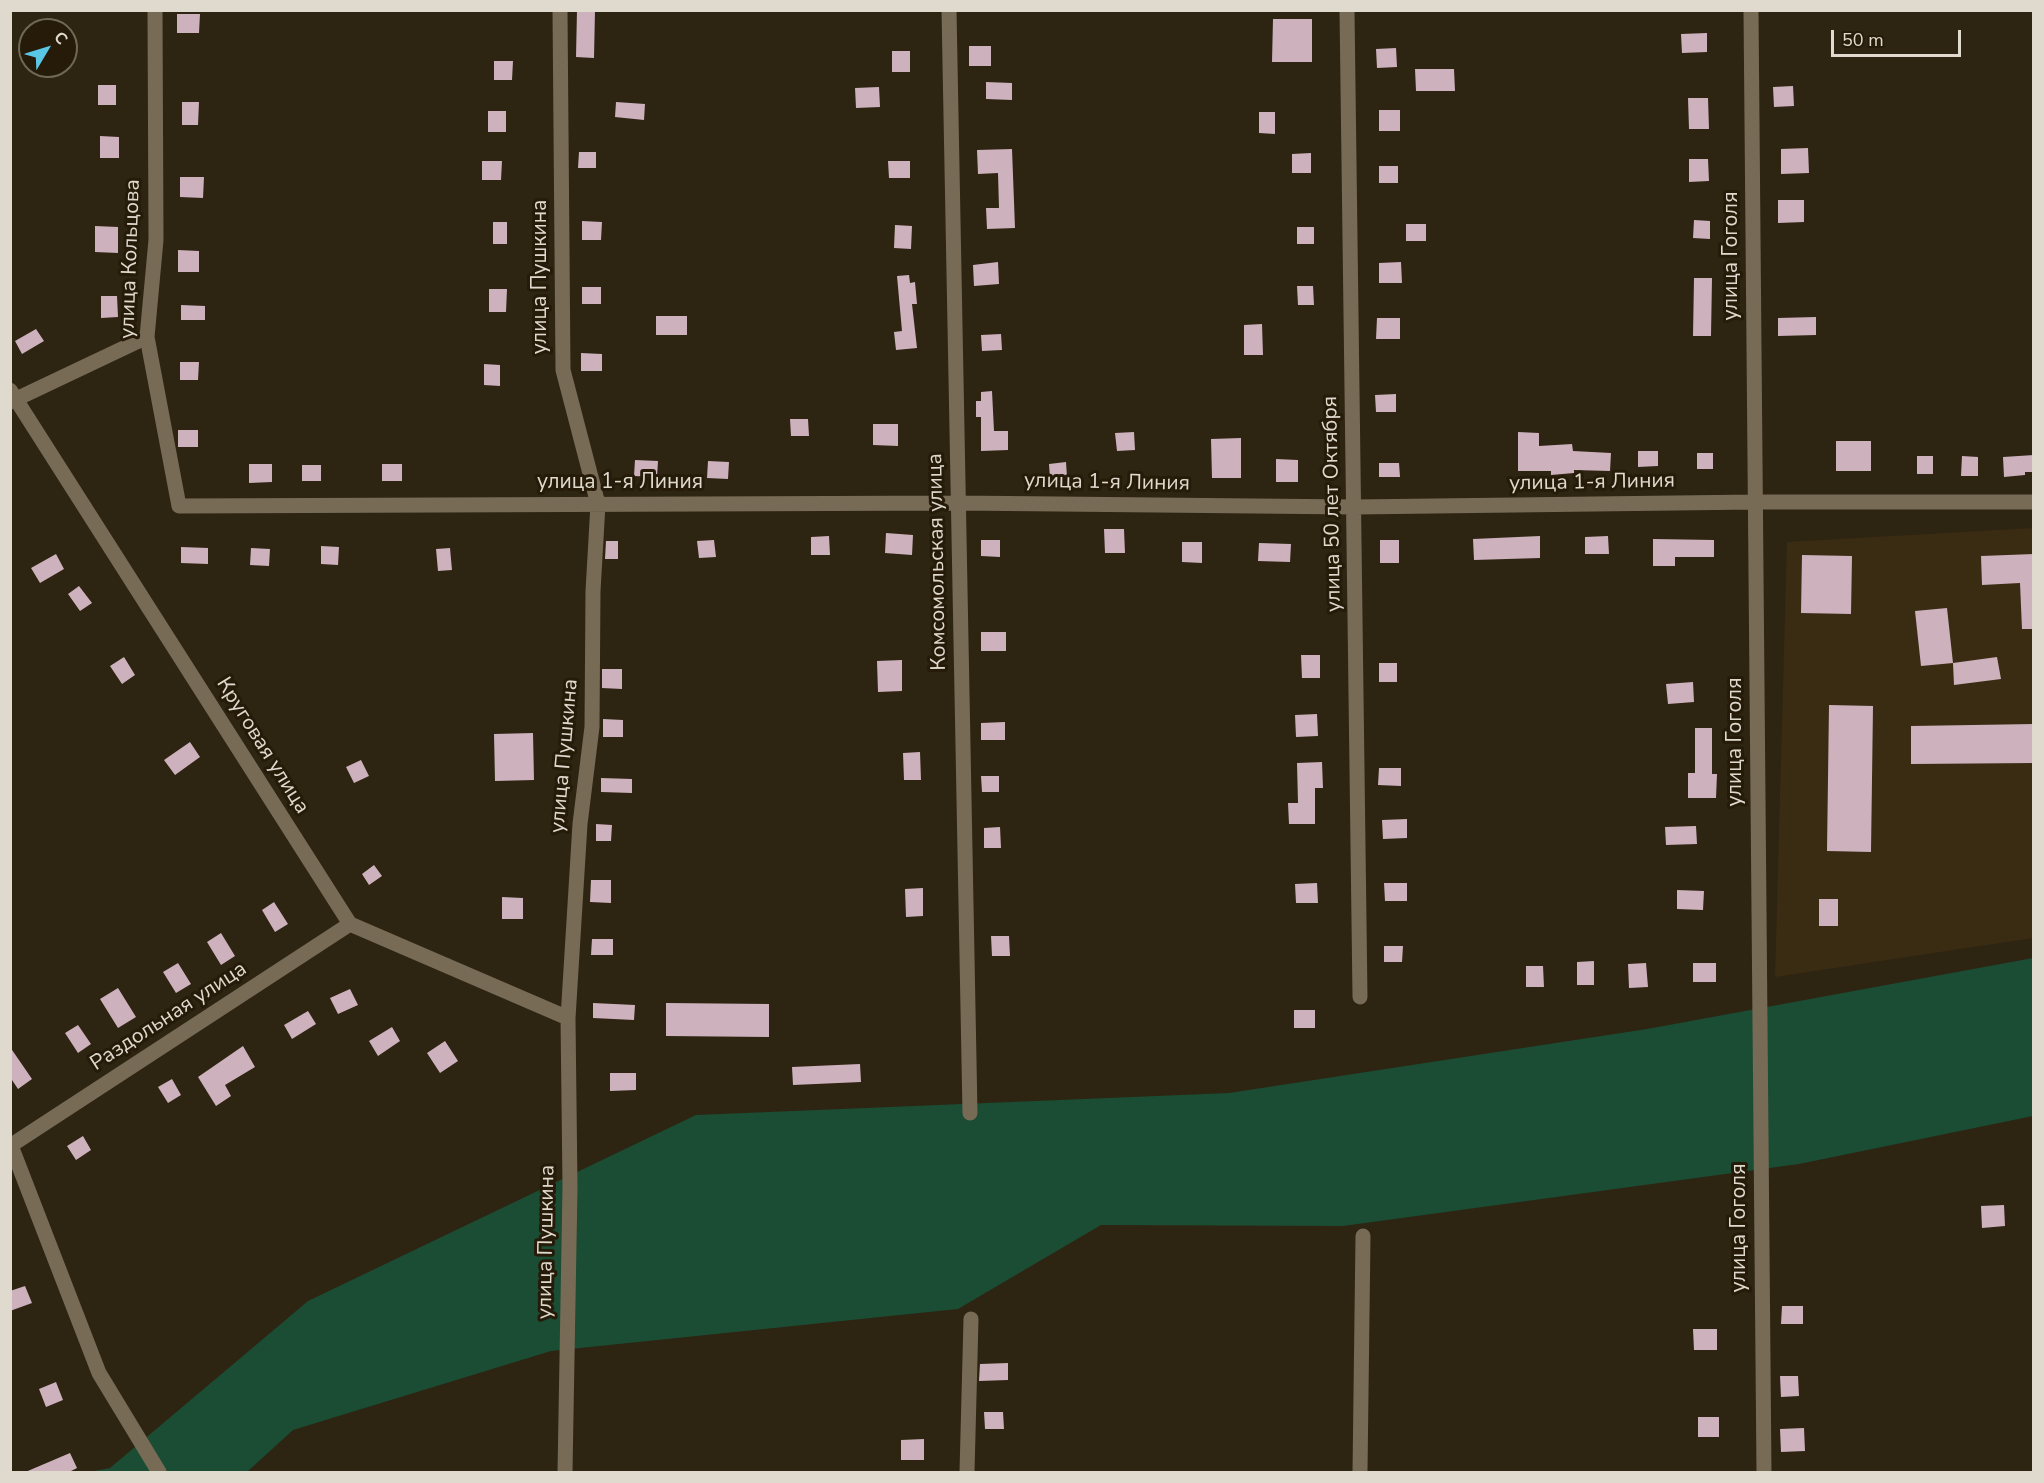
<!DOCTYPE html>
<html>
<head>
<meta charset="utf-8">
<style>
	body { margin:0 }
	#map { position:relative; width:2044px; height:1483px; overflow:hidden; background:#2e2412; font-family:"Nunito Sans",sans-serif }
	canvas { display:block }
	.frame { position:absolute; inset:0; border:12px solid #e0d9ce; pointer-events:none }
	.north { position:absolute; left:18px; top:18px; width:60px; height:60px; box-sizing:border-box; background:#251b08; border:2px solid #706757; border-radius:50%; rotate:52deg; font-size:16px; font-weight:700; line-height:24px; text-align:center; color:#e0d9ce }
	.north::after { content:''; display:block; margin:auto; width:21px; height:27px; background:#59c8e5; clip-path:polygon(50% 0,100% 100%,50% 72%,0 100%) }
	.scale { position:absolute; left:1831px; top:30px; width:130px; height:27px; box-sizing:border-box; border:3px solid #e0d9ce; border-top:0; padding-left:8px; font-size:18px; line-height:21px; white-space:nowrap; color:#e0d9ce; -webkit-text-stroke:4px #251b08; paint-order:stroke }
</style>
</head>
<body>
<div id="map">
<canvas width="2044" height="1483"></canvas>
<div class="frame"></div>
<div class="north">С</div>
<div class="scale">50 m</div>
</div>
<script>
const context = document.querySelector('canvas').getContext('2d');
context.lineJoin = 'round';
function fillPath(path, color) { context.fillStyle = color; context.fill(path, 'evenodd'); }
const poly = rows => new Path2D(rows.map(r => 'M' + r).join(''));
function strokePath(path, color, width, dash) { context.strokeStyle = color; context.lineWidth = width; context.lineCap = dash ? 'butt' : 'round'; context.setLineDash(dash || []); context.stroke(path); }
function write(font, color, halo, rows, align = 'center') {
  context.font = font + ' "Nunito Sans",sans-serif'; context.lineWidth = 6; context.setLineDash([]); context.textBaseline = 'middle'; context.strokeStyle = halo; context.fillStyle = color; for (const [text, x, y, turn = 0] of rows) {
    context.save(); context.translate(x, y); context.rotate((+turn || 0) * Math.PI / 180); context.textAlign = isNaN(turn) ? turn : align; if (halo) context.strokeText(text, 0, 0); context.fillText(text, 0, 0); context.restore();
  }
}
const built = poly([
	[2033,528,2033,938,1775,977,1787,542]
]);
const green = poly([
	[2033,958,2033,1116,1799,1164,1343,1226,1101,1225,958,1309,551,1351,293,1430,247,1472,89,1472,110,1468,308,1301,696,1115,1229,1093,1647,1029]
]);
const building = poly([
	[577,10,595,10,594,58,576,57],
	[177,14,200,14,199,33,177,33],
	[1273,19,1312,19,1312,62,1272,62],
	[1707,33,1707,52,1682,53,1681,34],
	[969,46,991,46,991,66,969,66],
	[1396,48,1397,67,1377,68,1376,49],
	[892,51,910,51,910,72,892,72],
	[494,61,513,61,512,80,494,80],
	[1415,69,1454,69,1455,91,1416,91],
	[986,82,1012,83,1012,100,986,99],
	[98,85,116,85,116,105,98,105],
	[1793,86,1794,106,1774,107,1773,87],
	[879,87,880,107,856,108,855,88],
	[1688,98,1708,98,1709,129,1689,129],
	[182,102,199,102,198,125,182,125],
	[616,102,645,104,644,120,615,117],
	[1379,110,1400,110,1400,131,1379,131],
	[488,111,506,111,506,132,488,132],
	[1259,112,1275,112,1275,134,1259,133],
	[100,136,119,137,119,158,100,158],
	[1808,148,1809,173,1781,174,1781,149],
	[1012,149,1015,228,987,229,986,208,999,208,998,173,978,174,977,150],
	[579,152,596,152,596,168,578,168],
	[1311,153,1311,173,1292,173,1292,154],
	[1689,159,1708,159,1709,181,1689,182],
	[482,161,502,161,501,180,482,180],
	[888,161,910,161,910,178,889,178],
	[1379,166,1398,166,1398,183,1379,183],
	[180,177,204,177,203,198,180,197],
	[1778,200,1804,200,1804,222,1778,223],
	[1694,220,1710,221,1710,239,1693,238],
	[582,221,602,222,601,240,582,240],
	[493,222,507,222,507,244,493,244],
	[1406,224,1426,224,1426,241,1406,241],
	[895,225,912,226,911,249,894,248],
	[95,226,118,227,118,253,95,252],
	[1297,227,1314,227,1314,244,1297,244],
	[178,250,199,251,199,272,178,272],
	[998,262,999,284,974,286,973,265],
	[1401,262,1402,283,1379,283,1379,263],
	[909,275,910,283,915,282,917,304,912,304,917,348,896,350,894,332,902,331,897,276],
	[1694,278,1712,278,1711,336,1693,336],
	[1297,286,1313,286,1314,305,1298,305],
	[582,287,601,287,601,304,582,304],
	[489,289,507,289,506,312,489,312],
	[101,296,117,296,118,317,101,318],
	[181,305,205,306,205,320,181,320],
	[656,316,687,316,687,335,656,335],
	[1816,317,1816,335,1778,336,1778,318],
	[1377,318,1400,318,1400,339,1376,339],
	[1262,324,1263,355,1244,355,1244,325],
	[36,329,44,341,22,354,15,341],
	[1001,334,1002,350,982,351,981,335],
	[581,353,602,354,602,371,581,371],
	[180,362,199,362,198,380,180,380],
	[484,364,500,365,500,386,484,385],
	[992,391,994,431,1008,431,1008,450,981,451,981,417,976,417,976,401,981,401,981,392],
	[1396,394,1396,412,1376,412,1375,395],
	[790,419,808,419,809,436,791,436],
	[873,424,898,424,898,446,873,445],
	[178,430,198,430,198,447,178,447],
	[1134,432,1135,450,1117,451,1115,433],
	[1518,432,1539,433,1539,446,1572,444,1573,451,1611,453,1610,471,1574,470,1574,473,1551,475,1551,471,1518,471],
	[1241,438,1241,478,1212,478,1211,439],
	[1836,441,1871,441,1871,471,1836,471],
	[1638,451,1658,451,1658,466,1638,467],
	[1697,453,1713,453,1713,469,1697,469],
	[2034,455,2034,472,2025,472,2025,475,2004,477,2003,457],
	[1917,456,1933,456,1933,474,1917,474],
	[1962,456,1978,457,1978,476,1961,476],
	[1276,459,1298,460,1298,482,1276,482],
	[635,460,658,461,657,477,634,476],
	[708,461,729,462,728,479,707,478],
	[1066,462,1067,477,1050,479,1049,464],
	[1379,463,1399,463,1400,477,1379,477],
	[249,464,272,464,272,482,249,483],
	[382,464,402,464,402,481,382,481],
	[302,465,321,465,321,481,302,481],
	[1104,529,1124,529,1125,553,1105,553],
	[886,533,913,535,912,555,885,553],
	[829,536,830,555,811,555,811,537],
	[1540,536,1540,558,1474,560,1473,539],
	[1608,536,1609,554,1585,554,1585,537],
	[1653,539,1714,540,1714,557,1675,557,1675,566,1653,566],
	[714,540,716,557,699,558,697,541],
	[981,540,1000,540,1000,557,981,556],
	[1380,540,1399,540,1399,563,1380,563],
	[606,541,618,541,618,559,605,559],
	[1182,542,1202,542,1202,563,1182,562],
	[1259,543,1291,544,1290,562,1258,561],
	[321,546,339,547,338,565,321,564],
	[181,547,208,548,208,564,181,563],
	[251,548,270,549,269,566,250,565],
	[450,548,452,570,438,571,436,549],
	[56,554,64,569,40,583,31,568],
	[2034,554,2034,629,2022,629,2020,583,1982,585,1981,556],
	[1802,555,1852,556,1851,614,1801,613],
	[79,586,92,603,80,611,68,594],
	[1947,608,1953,663,1921,666,1915,611],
	[981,632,1006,632,1006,651,981,651],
	[1301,655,1320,655,1320,678,1302,678],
	[124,657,135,675,122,684,110,666],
	[1997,657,2001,679,1954,685,1953,663],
	[902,660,902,691,878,692,877,661],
	[1379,663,1397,663,1397,682,1379,682],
	[602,669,622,669,622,689,602,688],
	[1693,682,1694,702,1668,704,1666,684],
	[1829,705,1873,706,1871,852,1827,851],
	[1317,714,1318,736,1296,737,1295,715],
	[603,719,623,720,623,737,603,737],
	[1005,722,1005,740,981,740,981,723],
	[2034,724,2034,763,1911,764,1911,726],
	[1695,728,1712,728,1712,774,1717,774,1716,798,1688,798,1688,773,1695,773],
	[533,733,534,780,495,781,494,734],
	[190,742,200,757,175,775,164,760],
	[920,752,921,780,904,780,903,753],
	[361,760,369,776,354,783,346,767],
	[1322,762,1323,788,1315,788,1315,824,1289,824,1288,803,1298,803,1297,763],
	[1379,768,1401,768,1401,786,1378,785],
	[981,776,999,776,999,792,982,792],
	[601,778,632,779,632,793,601,792],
	[1407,819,1407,838,1383,839,1382,820],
	[596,824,612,825,611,841,596,841],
	[1696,826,1697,844,1666,845,1665,827],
	[1000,827,1001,848,984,848,984,828],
	[374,865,382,876,369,885,362,874],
	[591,880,611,880,611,903,590,902],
	[1317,883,1318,903,1296,903,1295,884],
	[1384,883,1407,883,1407,901,1385,901],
	[923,888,923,916,906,917,905,889],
	[1677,890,1704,891,1703,910,1677,909],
	[502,897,523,898,523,919,502,919],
	[1819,899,1838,899,1838,926,1819,926],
	[274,902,288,924,275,932,262,910],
	[221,933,235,956,221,965,207,942],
	[991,936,1009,936,1010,956,992,956],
	[592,939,613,939,613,955,591,955],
	[1384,946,1403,946,1402,962,1384,962],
	[1594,961,1594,985,1577,985,1577,962],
	[178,963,191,984,176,993,163,972],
	[1646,963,1648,987,1629,988,1628,964],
	[1693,963,1716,963,1716,982,1693,982],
	[1526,966,1543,966,1544,987,1526,987],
	[118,988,136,1017,118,1028,100,999],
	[350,989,358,1005,338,1014,330,998],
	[593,1003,635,1005,634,1020,593,1018],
	[666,1003,769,1004,769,1037,666,1036],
	[1294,1010,1315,1010,1315,1028,1294,1028],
	[308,1011,316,1024,292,1039,284,1025],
	[78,1025,91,1044,78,1053,65,1033],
	[392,1027,400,1041,378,1056,369,1041],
	[445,1041,458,1061,440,1073,427,1053],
	[243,1046,255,1067,225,1085,231,1096,216,1106,198,1077],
	[10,1047,32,1079,18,1089,10,1077],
	[860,1064,861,1082,793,1085,792,1067],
	[610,1073,636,1073,636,1090,610,1091],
	[172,1079,181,1095,168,1103,158,1087],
	[83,1136,91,1150,76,1160,67,1146],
	[2004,1205,2005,1226,1982,1228,1981,1206],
	[25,1286,32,1303,10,1311,10,1291],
	[1782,1306,1803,1306,1803,1324,1781,1324],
	[1693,1329,1717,1329,1717,1350,1694,1350],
	[1008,1363,1008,1380,979,1381,980,1364],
	[1780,1376,1798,1376,1799,1396,1781,1397],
	[56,1382,63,1400,46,1407,39,1389],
	[984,1412,1003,1412,1004,1429,985,1429],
	[1698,1417,1719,1417,1719,1437,1698,1437],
	[1804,1428,1805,1451,1781,1452,1780,1429],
	[924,1439,924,1460,901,1460,901,1440],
	[70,1453,77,1468,67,1473,23,1473]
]);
const minor = poly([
	[155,10,156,240,147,337,179,506,958,503,1354,507,1755,502,2034,502],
	[560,10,563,370,598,504,593,591,592,727,580,824,568,1018,570,1187,565,1472],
	[949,10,970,1113],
	[1347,10,1360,997],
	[1751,10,1764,1472],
	[10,390,350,924,568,1018],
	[10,402,147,337],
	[10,1143,99,1373,159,1472],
	[10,1146,350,924],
	[967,1472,971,1319],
	[1360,1472,1363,1236]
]);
const streetNames = [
	["улица Гоголя",1732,256,-90],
	["улица Кольцова",131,259,-88],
	["улица Пушкина",541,277,-90],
	["улица 1-я Линия",620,483],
	["улица 1-я Линия",1107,483,1],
	["улица 1-я Линия",1592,483,-1],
	["улица 50 лет Октября",1333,504,-91],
	["Комсомольская улица",938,562,-91],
	["улица Гоголя",1736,742,-90],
	["Круговая улица",262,746,58],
	["улица Пушкина",565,756,-85],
	["Раздольная улица",169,1017,-33],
	["улица Гоголя",1740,1228,-90],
	["улица Пушкина",547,1242,-89]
];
fillPath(built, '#3a2c13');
fillPath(green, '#1b4c34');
fillPath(building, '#cdb2be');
strokePath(minor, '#776b56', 15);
write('21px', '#e0d9ce', '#251b08', streetNames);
</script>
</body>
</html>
